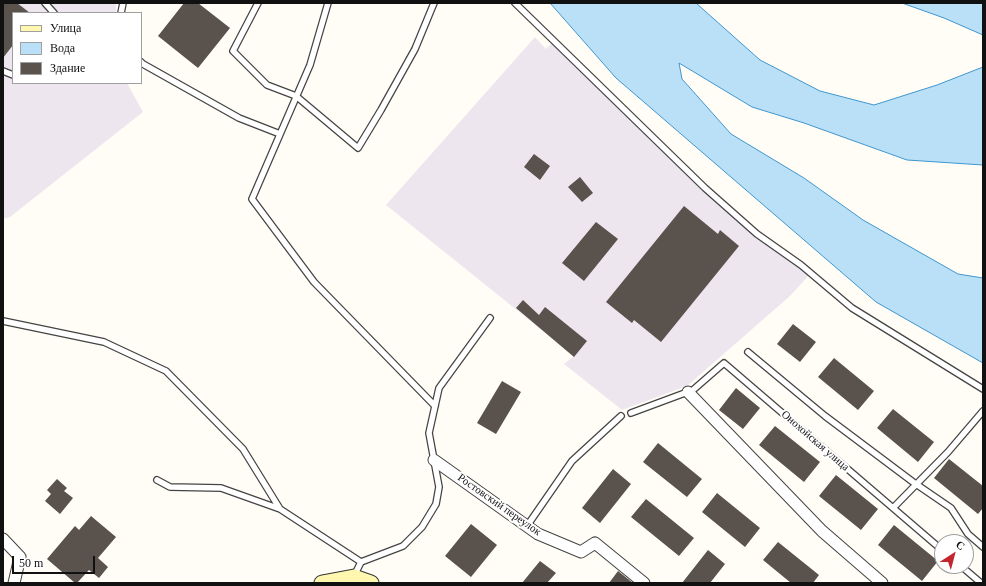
<!DOCTYPE html>
<html>
<head>
<meta charset="utf-8">
<style>
	body { margin:0 }
	#map { position:relative; width:986px; height:586px; overflow:hidden; background:#fffdf5; font-family:"Times New Roman",serif }
	canvas { display:block }
	.frame { position:absolute; inset:0; border:4px solid #111; pointer-events:none }
	.legend { position:absolute; left:12px; top:12px; width:130px; height:72px; box-sizing:border-box; background:#fff; border:1px solid #a0a0a0; margin:0; padding:5px 7px; list-style:none; font-size:12px; color:#111 }
	.legend li { display:flex; align-items:center; gap:8px; height:20px }
	.legend b { width:20px; border:1px solid #a0a0a0 }
	.north { position:absolute; left:934px; top:534px; width:40px; height:40px; box-sizing:border-box; background:#fff; border:1px solid #a0a0a0; border-radius:50%; rotate:36deg; font-size:11px; font-weight:700; line-height:16px; text-align:center; color:#111 }
	.north::after { content:''; display:block; margin:auto; width:14px; height:18px; background:#c4262e; clip-path:polygon(50% 0,100% 100%,50% 72%,0 100%) }
	.scale { position:absolute; left:12px; top:556px; width:83px; height:18px; box-sizing:border-box; border:2px solid #111; border-top:0; padding-left:5px; font-size:12px; line-height:14px; white-space:nowrap; color:#111; -webkit-text-stroke:3px #fff; paint-order:stroke }
</style>
</head>
<body>
<div id="map">
<canvas width="986" height="586"></canvas>
<div class="frame"></div>
<ul class="legend">
<li><b style="height:5px;background:#fff6b0"></b>Улица</li>
<li><b style="height:11px;background:#b9e0f7"></b>Вода</li>
<li><b style="height:11px;background:#5a524d"></b>Здание</li>
</ul>
<div class="north">С</div>
<div class="scale">50 m</div>
</div>
<script>
const context = document.querySelector('canvas').getContext('2d');
context.lineJoin = 'round';
function fillPath(path, color) { context.fillStyle = color; context.fill(path, 'evenodd'); }
const poly = rows => new Path2D(rows.map(r => 'M' + r).join(''));
function strokePath(path, color, width, dash) { context.strokeStyle = color; context.lineWidth = width; context.lineCap = dash ? 'butt' : 'round'; context.setLineDash(dash || []); context.stroke(path); }
function write(font, color, halo, rows, align = 'center') {
  context.font = font + ' "Times New Roman",serif'; context.lineWidth = 4; context.setLineDash([]); context.textBaseline = 'middle'; context.strokeStyle = halo; context.fillStyle = color; for (const [text, x, y, turn = 0] of rows) {
    context.save(); context.translate(x, y); context.rotate((+turn || 0) * Math.PI / 180); context.textAlign = isNaN(turn) ? turn : align; if (halo) context.strokeText(text, 0, 0); context.fillText(text, 0, 0); context.restore();
  }
}
const industrial = poly([
	[3,3,116,3,116,13,13,13,13,83,127,83,143,112,10,217,3,219],
	[535,37,546,49,553,42,671,152,699,187,763,241,810,274,790,296,687,386,622,410,564,364,574,356,386,205]
]);
const water = poly([
	[550,3,696,3,760,60,820,91,874,105,937,85,983,67,983,165,907,160,804,123,752,107,679,63,682,79,731,134,804,178,863,220,958,274,983,278,983,363,876,302,616,78,550,3],
	[902,3,983,3,983,35,944,18,902,3]
]);
const building = poly([
	[3,3,17,3,30,13,13,13,13,45,3,58],
	[184,3,198,3,230,28,198,68,158,36],
	[534,154,550,166,540,180,524,167],
	[580,177,593,193,582,202,568,187],
	[684,206,718,234,720,230,739,246,661,342,634,320,632,323,606,302],
	[596,222,618,239,584,281,562,263],
	[523,300,539,315,545,307,587,341,574,357,516,308],
	[793,324,816,342,800,362,777,344],
	[834,358,874,391,858,410,818,377],
	[502,381,521,392,496,434,477,423],
	[736,388,760,408,743,429,719,410],
	[893,409,934,442,918,462,877,428],
	[775,426,820,462,804,482,759,445],
	[658,443,702,479,687,497,643,462],
	[949,459,983,486,983,508,978,514,934,478],
	[613,469,631,484,600,523,582,508],
	[836,475,878,509,861,530,819,496],
	[57,479,67,488,64,491,73,498,60,514,45,501,51,494,47,490],
	[717,493,760,528,745,547,702,512],
	[646,499,694,538,679,556,631,517],
	[91,516,116,537,98,558,108,567,99,578,89,570,77,583,75,583,47,559,75,526,79,530],
	[471,524,497,545,471,577,445,556],
	[894,525,938,561,922,581,878,545],
	[778,542,819,575,813,583,791,583,763,560],
	[708,550,725,564,710,583,682,583],
	[540,561,556,573,547,583,522,583],
	[618,571,633,583,609,583]
]);
const lane = poly([
	[45,3,54,13],
	[258,3,233,51,267,85,296,96,358,148,381,110,415,49,434,3],
	[328,3,310,65,252,199,314,282,435,406],
	[515,3,705,188,757,234,801,265,852,308,983,389],
	[121,13,123,3],
	[141,62,143,64,239,118,280,134],
	[3,71,13,75],
	[3,321,104,342,166,371,243,449,280,509,361,562],
	[748,352,825,416,913,482,951,508,968,534,983,547],
	[631,413,693,390,724,363,942,550],
	[157,480,170,487,221,488,280,509],
	[893,508,948,452,983,411],
	[527,526,572,461,621,416],
	[961,566,981,583],
	[354,576,361,562,403,546,422,527,436,504,439,487,429,433,439,388,490,318]
]);
const street = poly([
	[688,392,822,531,882,583],
	[434,460,538,534,581,552,595,543,644,583],
	[3,539,20,557,14,583]
]);
const secondary = poly([
	[322,583,354,577,371,583]
]);
const streetNames = [
	["Онохойская улица",815,441,41],
	["Ростовский переулок",499,505,35]
];
fillPath(industrial, '#eee6ef');
fillPath(water, '#b9e0f7');
strokePath(water, '#3f96cf', 1);
fillPath(building, '#5a524d');
strokePath(lane, '#444', 8);
strokePath(street, '#444', 13);
strokePath(secondary, '#333', 17);
strokePath(lane, '#fff', 5.5);
strokePath(street, '#fff', 11);
strokePath(secondary, '#fff6b0', 15);
write('11px', '#111', '#fff', streetNames);
</script>
</body>
</html>
